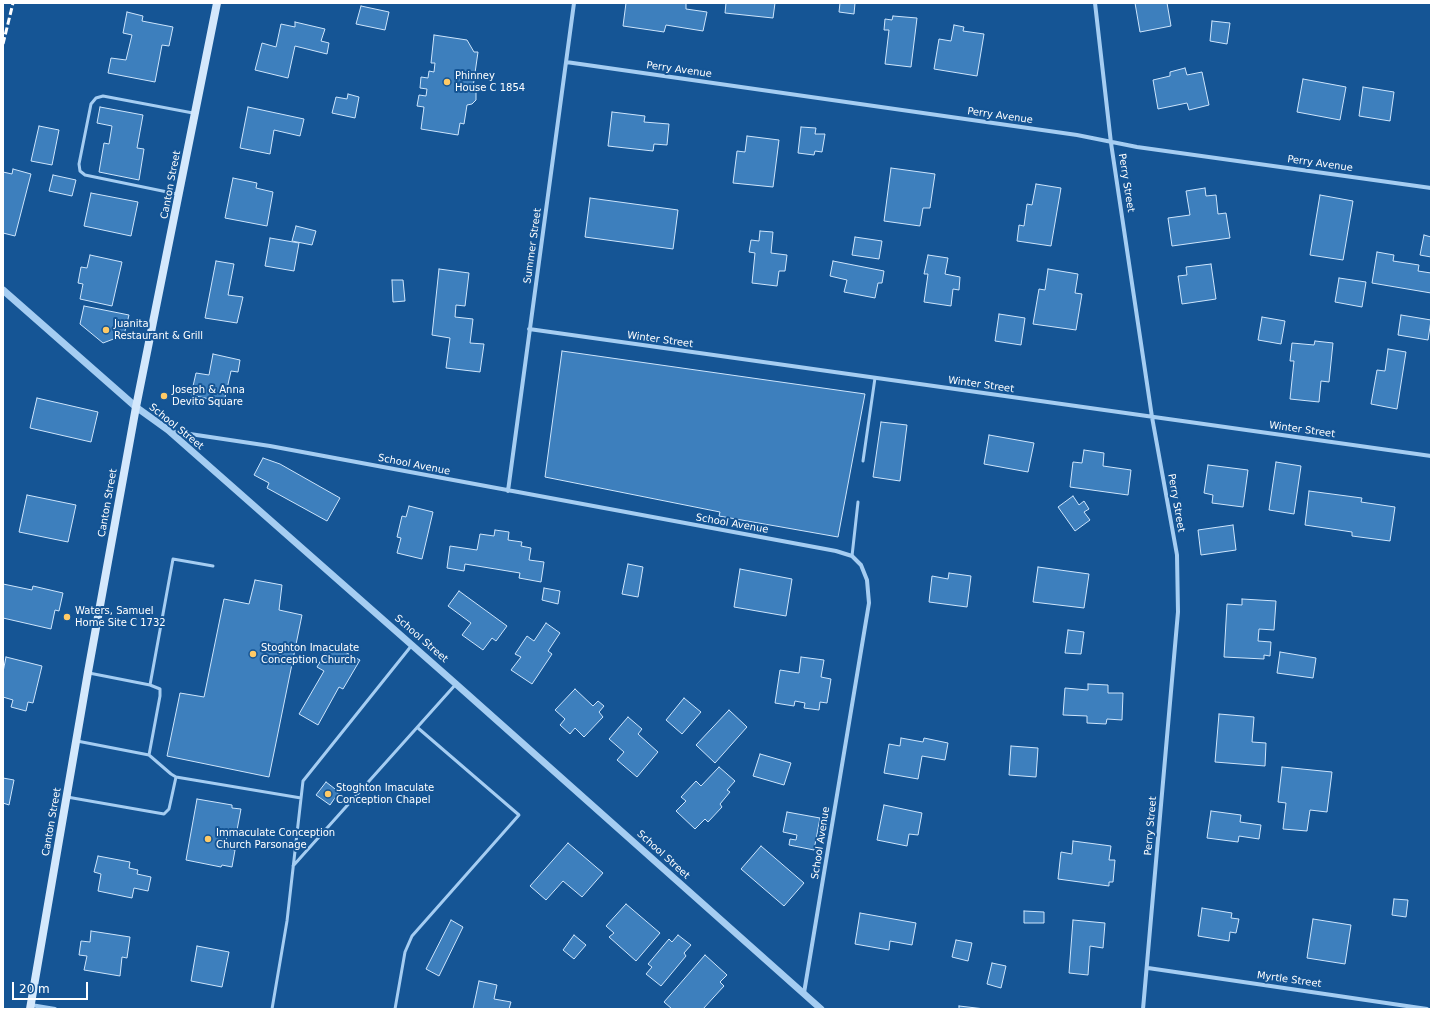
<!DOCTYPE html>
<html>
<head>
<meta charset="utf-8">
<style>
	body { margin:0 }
	#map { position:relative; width:1434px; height:1012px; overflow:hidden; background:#155595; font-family:"DejaVu Sans",sans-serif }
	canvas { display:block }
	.frame { position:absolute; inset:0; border:4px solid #fff; pointer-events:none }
	.scale { position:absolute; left:12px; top:982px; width:76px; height:18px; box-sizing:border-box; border:2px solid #fff; border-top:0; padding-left:5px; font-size:12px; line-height:14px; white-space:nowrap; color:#fff; -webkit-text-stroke:3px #155595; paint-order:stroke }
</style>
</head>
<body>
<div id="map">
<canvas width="1434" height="1012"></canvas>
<div class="frame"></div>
<div class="scale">20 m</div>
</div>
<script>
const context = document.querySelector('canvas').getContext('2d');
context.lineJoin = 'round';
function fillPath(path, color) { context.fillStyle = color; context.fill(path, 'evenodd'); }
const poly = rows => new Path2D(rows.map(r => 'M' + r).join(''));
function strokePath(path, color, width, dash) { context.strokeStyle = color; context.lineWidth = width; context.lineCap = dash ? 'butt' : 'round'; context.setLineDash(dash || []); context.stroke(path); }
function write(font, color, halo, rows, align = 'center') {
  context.font = font + ' "DejaVu Sans",sans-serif'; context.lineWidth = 4; context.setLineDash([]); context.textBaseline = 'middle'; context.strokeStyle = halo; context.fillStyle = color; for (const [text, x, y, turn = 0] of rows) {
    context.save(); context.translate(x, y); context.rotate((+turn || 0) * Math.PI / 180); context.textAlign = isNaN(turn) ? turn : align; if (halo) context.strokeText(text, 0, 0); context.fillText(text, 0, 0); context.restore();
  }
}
const building = poly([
	[626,3,686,3,686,9,707,12,703,31,666,25,664,32,623,26,626,3],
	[726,3,775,3,773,18,725,13,726,3],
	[840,3,855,3,854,14,839,12,840,3],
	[1135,3,1167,3,1171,26,1140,32,1135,3],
	[361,6,389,12,385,30,356,24,361,6],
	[127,12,143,16,142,21,173,27,169,46,162,45,155,82,108,73,111,58,126,60,132,35,123,33,127,12],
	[893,16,917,18,911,67,885,64,889,30,884,30,885,19,892,20,893,16],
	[1212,21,1230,23,1227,44,1210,41,1212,21],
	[295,22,325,29,321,41,329,43,327,54,295,46,288,78,255,70,262,43,276,47,281,24,295,27,295,22],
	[954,25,964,27,963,31,984,34,977,76,934,69,939,39,951,41,954,25],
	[434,35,467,40,474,52,478,52,473,87,472,87,476,92,476,100,472,104,467,105,464,124,460,123,458,135,421,129,424,107,417,106,419,95,426,96,427,89,420,88,421,77,428,78,429,71,434,72,435,63,431,63,434,35],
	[1185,68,1187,75,1202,72,1209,105,1189,110,1187,103,1158,109,1153,80,1170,76,1170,72,1185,68],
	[1303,79,1346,87,1340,120,1297,112,1303,79],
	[1363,87,1394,92,1390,121,1359,116,1363,87],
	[348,94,359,97,355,118,332,113,336,97,347,99,348,94],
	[100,107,143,115,137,148,144,149,139,180,99,172,104,143,109,144,112,126,97,123,100,107],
	[248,107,304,119,300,136,274,130,270,154,240,148,248,107],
	[612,112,645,116,644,122,669,124,667,145,654,144,653,151,608,146,612,112],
	[39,126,59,130,52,165,31,161,39,126],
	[801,127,816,128,815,134,825,134,822,152,815,151,814,155,798,153,801,127],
	[747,136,779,140,773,187,733,183,737,151,745,152,747,136],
	[891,168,935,174,930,208,923,208,920,226,884,221,891,168],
	[13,169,31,174,15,236,3,233,3,172,12,174,13,169],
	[53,175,76,180,72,196,49,191,53,175],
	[233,178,257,183,256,188,273,192,267,226,225,218,233,178],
	[1036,184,1061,188,1051,246,1017,241,1019,225,1024,226,1027,204,1032,205,1036,184],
	[1205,188,1206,196,1216,195,1218,214,1226,213,1230,238,1172,246,1168,218,1190,215,1186,191,1205,188],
	[91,193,138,202,131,236,84,226,91,193],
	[1320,195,1353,201,1343,260,1310,255,1320,195],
	[590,198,678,210,673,249,585,237,590,198],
	[296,226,316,231,312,245,292,241,296,226],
	[760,231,773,232,771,253,787,255,785,271,779,271,777,286,752,283,755,253,749,252,751,240,759,241,760,231],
	[1424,235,1431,237,1431,257,1420,255,1424,235],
	[855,237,882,241,879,259,852,255,855,237],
	[270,238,299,243,294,271,265,266,270,238],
	[1377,252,1394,255,1393,261,1419,265,1418,271,1431,273,1431,293,1372,283,1377,252],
	[90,255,122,262,112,306,80,299,83,284,78,283,81,267,87,268,90,255],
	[928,255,948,258,945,274,960,277,959,290,953,289,951,306,924,302,928,274,924,274,928,255],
	[216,261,234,264,228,295,243,297,237,323,205,318,216,261],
	[833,261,884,271,882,283,878,283,875,298,844,292,847,280,830,276,833,261],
	[1211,264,1216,299,1182,304,1178,276,1187,275,1186,267,1211,264],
	[439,269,469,273,465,306,456,305,455,317,473,319,470,343,484,344,480,372,446,368,450,338,432,335,439,269],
	[1048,269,1078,274,1075,293,1082,294,1076,330,1033,324,1039,289,1045,290,1048,269],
	[1339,278,1366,282,1362,307,1335,302,1339,278],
	[392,280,403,280,405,301,393,302,392,280],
	[84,306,129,315,124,335,103,343,80,324,84,306],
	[999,314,1025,318,1021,345,995,341,999,314],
	[1401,315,1431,320,1428,340,1398,335,1401,315],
	[1262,317,1285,321,1281,344,1258,340,1262,317],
	[1315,341,1333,343,1329,382,1321,381,1319,402,1290,399,1294,361,1290,361,1292,343,1314,345,1315,341],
	[1388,349,1406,352,1397,409,1371,404,1377,370,1385,371,1388,349],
	[562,351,865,394,838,537,719,516,720,512,545,477,562,351],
	[213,354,240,360,238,372,231,371,224,402,191,395,196,373,209,375,213,354],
	[37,398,98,412,91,442,30,428,37,398],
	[881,422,907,425,900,481,873,477,881,422],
	[989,435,1034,443,1028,472,984,464,989,435],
	[1084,450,1104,453,1103,466,1131,470,1128,495,1070,487,1073,462,1082,463,1084,450],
	[263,458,280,464,340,498,327,521,267,488,269,483,254,475,263,458],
	[1276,462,1301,466,1294,514,1269,510,1276,462],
	[1208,465,1248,470,1243,507,1212,503,1213,495,1204,493,1208,465],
	[1309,491,1362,498,1361,502,1395,507,1390,541,1352,536,1352,532,1305,525,1309,491],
	[27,495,76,505,68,542,19,532,27,495],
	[1073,496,1079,505,1084,501,1089,509,1084,512,1090,520,1075,531,1058,507,1073,496],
	[409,506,433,512,422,559,397,553,401,538,397,537,402,516,406,517,409,506],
	[1233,525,1236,550,1201,555,1198,530,1233,525],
	[495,530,509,532,508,540,522,542,521,546,531,548,529,560,544,562,541,582,519,578,520,573,465,564,464,571,447,568,450,546,477,550,480,534,494,536,495,530],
	[628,564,643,567,638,597,622,594,628,564],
	[1038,567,1089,574,1084,608,1033,602,1038,567],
	[740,569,792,579,786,616,734,607,740,569],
	[949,573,971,576,967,607,929,602,932,576,948,579,949,573],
	[255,580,282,585,279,610,302,615,269,777,167,756,180,693,204,697,224,599,249,604,255,580],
	[3,584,32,590,33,586,63,593,59,611,55,610,51,629,3,618,3,584],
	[544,588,560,591,558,604,542,600,544,588],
	[459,591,507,626,496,641,492,638,483,650,462,635,471,623,448,606,459,591],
	[1242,599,1276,601,1274,630,1259,629,1258,641,1271,642,1270,656,1264,655,1264,659,1224,657,1227,604,1242,605,1242,599],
	[546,623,560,633,548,651,552,654,532,684,511,670,521,657,515,654,527,636,534,641,546,623],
	[1068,630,1084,632,1081,654,1065,653,1068,630],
	[330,644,360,660,343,689,339,687,318,725,299,714,324,671,317,667,330,644],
	[1280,652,1316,658,1313,678,1277,673,1280,652],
	[6,657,42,666,33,703,28,702,26,711,11,707,13,700,3,697,3,672,6,657],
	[801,657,824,660,821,677,831,679,827,703,820,702,819,710,804,708,805,703,795,701,794,706,775,703,780,670,799,673,801,657],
	[1088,684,1108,685,1108,693,1123,693,1122,720,1107,719,1106,724,1087,723,1087,716,1063,715,1065,688,1088,690,1088,684],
	[575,689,593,706,598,701,604,706,599,712,603,717,584,737,575,728,570,734,560,725,565,719,555,710,575,689],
	[684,698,701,712,682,734,666,720,684,698],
	[729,710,747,727,715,763,696,745,729,710],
	[1219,714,1254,717,1252,742,1266,743,1265,766,1215,762,1219,714],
	[628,717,642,729,638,734,658,752,637,777,617,760,624,752,609,739,628,717],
	[901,738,923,742,924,738,948,743,945,760,922,756,918,779,884,773,889,744,900,746,901,738],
	[1011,746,1038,748,1036,777,1009,775,1011,746],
	[760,754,791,763,784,785,753,776,760,754],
	[719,767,735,781,727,790,730,792,720,804,722,807,708,822,705,819,695,829,676,811,686,801,681,797,696,781,701,786,719,767],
	[1282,767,1332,772,1327,812,1310,810,1307,831,1283,829,1286,803,1278,802,1282,767],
	[3,778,14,780,9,805,3,803,3,778],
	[326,782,339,792,330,805,316,795,326,782],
	[197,799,232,805,232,808,241,809,237,830,228,829,225,848,235,850,232,867,222,865,221,867,186,860,197,799],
	[884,805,922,813,918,835,909,834,907,846,877,840,884,805],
	[1211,811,1241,815,1240,822,1261,825,1259,839,1239,836,1238,842,1207,838,1211,811],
	[787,812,820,818,814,850,789,845,790,839,796,840,797,835,783,832,787,812],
	[1073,841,1111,846,1109,860,1115,860,1113,882,1109,882,1109,886,1058,879,1061,852,1072,854,1073,841],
	[568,843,603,873,582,897,563,881,546,900,530,886,568,843],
	[761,846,804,883,784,906,741,869,761,846],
	[98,856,130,862,129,868,138,870,137,874,151,877,148,891,134,888,132,898,98,891,101,874,94,872,98,856],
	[1394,899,1408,900,1406,917,1392,915,1394,899],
	[626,904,660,933,636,961,609,937,614,933,606,926,626,904],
	[1202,908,1232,913,1231,918,1239,919,1236,933,1230,932,1229,941,1198,936,1202,908],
	[1024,911,1044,912,1044,923,1024,923,1024,911],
	[860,913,916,923,912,945,890,941,889,950,855,944,860,913],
	[1313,919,1351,925,1345,964,1307,958,1313,919],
	[451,920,463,927,439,976,426,969,451,920],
	[1073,920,1105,923,1103,948,1090,946,1088,975,1069,973,1073,920],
	[91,931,130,937,127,958,122,957,120,976,84,970,87,956,79,955,81,941,90,942,91,931],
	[574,935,586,945,574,959,563,950,574,935],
	[678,935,691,945,684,953,686,956,661,986,646,974,652,967,648,964,669,939,672,942,678,935],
	[956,940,972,943,968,961,952,957,956,940],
	[197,946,229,952,222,987,191,981,197,946],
	[705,955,727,975,720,982,724,986,703,1009,672,1009,664,1002,705,955],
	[992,963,1006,966,1001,988,987,984,992,963],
	[479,981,497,985,494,999,511,1002,509,1009,473,1009,479,981],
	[959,1006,985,1009,959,1009,959,1006]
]);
const service = poly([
	[177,194,85,175,80,171,79,164,91,104,96,98,103,96,193,113],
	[863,461,875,378],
	[852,556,858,502],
	[89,673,150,685,160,689,160,696,149,755],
	[150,685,173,559,213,566],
	[77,741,149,755,171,774,176,777],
	[67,797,164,814,169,809,176,777,301,798],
	[293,866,456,684],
	[272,1009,287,921,303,781,412,645],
	[395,1009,405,952,412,936,519,815,418,728]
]);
const minor = poly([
	[1095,3,1111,143,1152,417,1177,555,1178,612,1143,1009],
	[566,62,1077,135,1137,147,1431,188],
	[529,329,1431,456],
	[170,431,270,446,836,551,852,556,861,565,867,580,869,603,804,993],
	[508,491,574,3],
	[1148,968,1427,1009],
	[31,1005,55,1009]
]);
const tertiary = poly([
	[3,290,136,407,168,430,456,684,821,1009]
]);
const secondary = poly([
	[30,1009,88,672,136,407,217,3]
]);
const rail = poly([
	[3,44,13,3]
]);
const markers = [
	[447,82,4,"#ffca66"],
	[106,330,4,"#ffca66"],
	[164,396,4,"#ffca66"],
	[67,617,4,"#ffca66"],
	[253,654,4,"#ffca66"],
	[328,794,4,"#ffca66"],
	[208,839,4,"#ffca66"]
];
const streetNames = [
	["Perry Avenue",679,70,8],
	["Perry Avenue",1000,116,8],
	["Perry Avenue",1320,164,8],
	["Perry Street",1126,183,81],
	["Canton Street",171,185,-79],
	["Summer Street",533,246,-82],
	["Winter Street",660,340,8],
	["Winter Street",981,385,8],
	["School Street",176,427,39],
	["Winter Street",1302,430,8],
	["School Avenue",414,465,11],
	["Canton Street",108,503,-80],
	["Perry Street",1176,503,80],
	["School Avenue",732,524,10],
	["School Street",421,639,41],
	["Canton Street",52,822,-80],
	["Perry Street",1151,826,-85],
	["School Avenue",821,843,-81],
	["School Street",663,855,42],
	["Myrtle Street",1289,980,8]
];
const poiNames = [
	["Phinney",455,76],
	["House C 1854",455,88],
	["Juanita",114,324],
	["Restaurant & Grill",114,336],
	["Joseph & Anna",172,390],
	["Devito Square",172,402],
	["Waters, Samuel",75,611],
	["Home Site C 1732",75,623],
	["Stoghton Imaculate",261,648],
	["Conception Church",261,660],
	["Stoghton Imaculate",336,788],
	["Conception Chapel",336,800],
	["Immaculate Conception",216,833],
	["Church Parsonage",216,845]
];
fillPath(building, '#3d7fbd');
strokePath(building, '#cde5fc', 1);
strokePath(service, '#a5cdf2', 3);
strokePath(minor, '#a5cdf2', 4);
strokePath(tertiary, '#a5cdf2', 7);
strokePath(secondary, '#d4e8fc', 8);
strokePath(rail, '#fff', 3, [7, 3]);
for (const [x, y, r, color] of markers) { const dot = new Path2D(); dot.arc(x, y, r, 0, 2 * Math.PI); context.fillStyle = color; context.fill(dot); strokePath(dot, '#155595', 1.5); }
write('10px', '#fff', '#155595', streetNames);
write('10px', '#fff', '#155595', poiNames, 'left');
</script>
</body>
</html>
